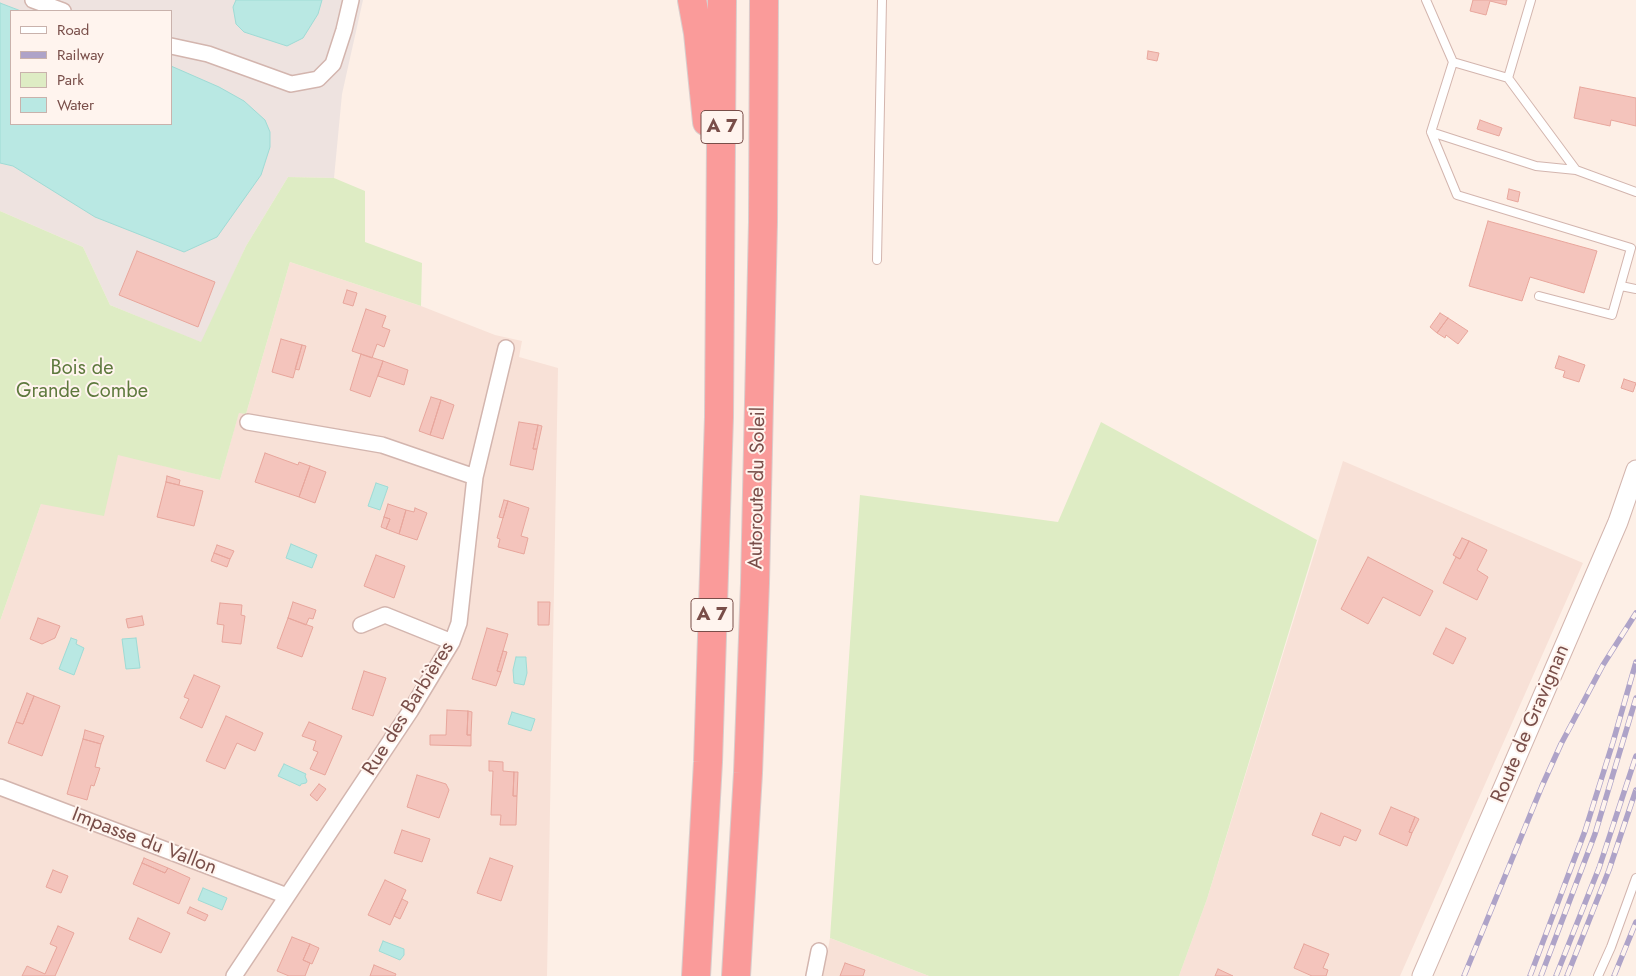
<!DOCTYPE html>
<html>
<head>
<meta charset="utf-8">
<style>
	body { margin:0 }
	#map { position:relative; width:1636px; height:976px; overflow:hidden; background:#fdefe6; font-family:Jost,sans-serif }
	canvas { display:block }
	.legend { position:absolute; left:10px; top:10px; width:162px; height:115px; box-sizing:border-box; background:#fff4ee; border:1px solid #c9b2ac; margin:0; padding:6px 9px; list-style:none; font-size:15px; color:#794e49 }
	.legend li { display:flex; align-items:center; gap:10px; height:25px }
	.legend b { width:25px; border:1px solid #c9b2ac }
</style>
</head>
<body>
<div id="map">
<canvas width="1636" height="976"></canvas>
<ul class="legend">
<li><b style="height:6px;background:#fff"></b>Road</li>
<li><b style="height:6px;background:#aea3c8"></b>Railway</li>
<li><b style="height:14px;background:#deecc4"></b>Park</li>
<li><b style="height:14px;background:#b9e8e3"></b>Water</li>
</ul>
</div>
<script>
const context = document.querySelector('canvas').getContext('2d');
context.lineJoin = 'round';
function fillPath(path, color) { context.fillStyle = color; context.fill(path, 'evenodd'); }
const poly = rows => new Path2D(rows.map(r => 'M' + r).join(''));
function strokePath(path, color, width, dash) { context.strokeStyle = color; context.lineWidth = width; context.lineCap = dash ? 'butt' : 'round'; context.setLineDash(dash || []); context.stroke(path); }
function write(font, color, halo, rows, align = 'center') {
  context.font = font + ' Jost,sans-serif'; context.lineWidth = 4; context.setLineDash([]); context.textBaseline = 'middle'; context.strokeStyle = halo; context.fillStyle = color; for (const [text, x, y, turn = 0] of rows) {
    context.save(); context.translate(x, y); context.rotate((+turn || 0) * Math.PI / 180); context.textAlign = isNaN(turn) ? turn : align; if (halo) context.strokeText(text, 0, 0); context.fillText(text, 0, 0); context.restore();
  }
}
const residential = poly([
	[290,262,421,306,495,335,522,341,519,357,558,368,547,976,0,976,0,621,41,504,118,454,220,480,239,412,246,414],
	[1343,461,1583,563,1400,976,1179,976,1207,899],
	[830,938,929,976,823,976]
]);
const industrial = poly([
	[0,0,363,0,342,94,334,178,288,177,246,246,202,343,110,305,83,247,0,211],
	[11,11,171,11,171,124,11,124]
]);
const green = poly([
	[288,177,334,178,365,191,365,242,422,263,421,306,290,262,246,414,239,413,220,480,118,455,104,516,41,504,0,621,0,211,83,247,110,305,201,342,246,246],
	[1101,422,1317,540,1207,899,1179,976,929,976,830,938,860,495,1058,522]
]);
const water = poly([
	[236,0,322,0,318,14,303,38,287,46,244,32,236,24,233,7,236,0],
	[0,3,21,11,11,11,11,124,171,124,171,66,219,87,244,101,265,120,270,132,270,147,261,175,217,237,184,252,95,217,13,166,0,163,0,3],
	[376,483,388,487,380,510,368,506,376,483],
	[291,544,317,555,312,568,286,558,291,544],
	[71,638,77,640,76,644,84,648,74,675,59,669,71,638],
	[136,638,140,668,126,669,122,639,136,638],
	[516,657,526,657,526,660,527,673,524,685,514,683,513,670,516,657],
	[512,712,535,719,531,731,508,724,512,712],
	[284,764,306,774,305,776,307,781,306,783,301,784,300,786,278,776,284,764],
	[203,888,227,898,222,910,198,900,203,888],
	[383,941,404,949,404,955,400,960,379,951,383,941]
]);
const building = poly([
	[1473,0,1507,0,1506,5,1490,1,1486,15,1470,11,1473,0],
	[1148,51,1159,53,1157,61,1147,59,1148,51],
	[1580,87,1636,98,1636,126,1611,120,1610,126,1574,118,1580,87],
	[1480,120,1502,128,1499,136,1477,129,1480,120],
	[1509,189,1520,192,1518,202,1507,199,1509,189],
	[1488,221,1597,251,1584,293,1530,277,1522,301,1469,286,1488,221],
	[137,251,215,282,198,327,119,295,137,251],
	[347,290,357,293,353,306,343,303,347,290],
	[366,309,386,316,382,327,390,330,384,347,377,344,372,358,352,351,366,309],
	[1440,313,1448,318,1437,333,1430,327,1440,313],
	[1448,318,1468,331,1458,344,1446,335,1445,338,1437,333,1448,318],
	[281,339,302,345,293,378,272,372,281,339],
	[302,345,306,346,299,370,295,369,302,345],
	[361,354,383,361,370,397,350,390,361,354],
	[1559,356,1585,365,1579,382,1563,377,1565,371,1555,368,1559,356],
	[383,361,408,370,404,385,378,376,383,361],
	[1624,379,1636,383,1633,392,1621,388,1624,379],
	[431,397,441,400,430,435,419,431,431,397],
	[441,400,454,405,443,439,430,435,441,400],
	[519,422,538,425,533,449,537,449,533,470,510,465,519,422],
	[538,425,542,426,537,449,533,449,538,425],
	[265,453,298,465,299,462,310,466,299,497,255,482,265,453],
	[310,466,326,472,315,503,299,497,310,466],
	[167,476,180,480,179,485,166,482,167,476],
	[166,482,203,491,194,526,157,517,166,482],
	[504,500,508,501,503,518,499,517,504,500],
	[508,501,529,508,521,536,528,538,524,554,498,547,500,539,497,538,508,501],
	[388,504,406,510,399,534,386,529,390,519,384,517,388,504],
	[415,508,427,513,417,540,399,534,406,510,414,512,415,508],
	[384,517,390,519,386,529,381,527,384,517],
	[1462,538,1469,541,1460,559,1453,555,1462,538],
	[1469,541,1487,550,1477,570,1488,577,1477,600,1443,583,1456,557,1460,559,1469,541],
	[217,545,234,551,230,559,214,553,217,545],
	[214,553,230,559,227,567,211,561,214,553],
	[376,555,405,566,394,598,364,586,376,555],
	[1368,557,1433,591,1420,616,1383,597,1368,624,1341,609,1368,557],
	[293,602,316,610,313,619,309,618,306,625,288,618,293,602],
	[538,602,550,602,549,625,538,625,538,602],
	[220,603,242,605,241,615,245,616,241,644,222,642,224,625,217,624,220,603],
	[142,616,144,625,128,628,126,619,142,616],
	[38,618,60,626,55,638,42,644,30,639,38,618],
	[288,618,313,627,302,657,277,648,288,618],
	[487,628,508,634,497,671,501,672,496,686,472,679,487,628],
	[1446,628,1466,638,1453,664,1433,654,1446,628],
	[503,651,507,652,501,672,497,671,503,651],
	[364,671,386,678,373,716,352,709,364,671],
	[194,675,220,686,202,728,180,718,189,699,184,697,194,675],
	[27,693,34,696,23,724,16,722,27,693],
	[34,696,60,706,42,756,8,743,16,722,23,724,34,696],
	[447,710,468,711,467,735,471,735,471,746,430,745,430,735,446,735,447,710],
	[468,711,472,712,471,735,467,735,468,711],
	[226,716,263,733,255,751,237,743,225,769,206,761,226,716],
	[309,722,342,736,325,775,310,769,318,752,313,750,316,741,302,736,309,722],
	[85,730,104,736,101,744,83,739,85,730],
	[83,739,101,744,95,767,100,768,94,786,91,785,87,800,67,794,83,739],
	[489,761,503,762,503,771,514,772,513,796,517,796,516,825,500,825,501,815,491,815,493,771,489,771,489,761],
	[514,772,518,772,517,796,513,796,514,772],
	[417,775,446,784,449,790,439,818,407,807,417,775],
	[319,784,326,789,317,801,310,795,319,784],
	[1391,807,1415,817,1409,832,1412,833,1407,846,1379,834,1391,807],
	[1321,813,1361,830,1356,841,1344,836,1340,846,1312,835,1321,813],
	[1415,817,1419,819,1412,833,1409,832,1415,817],
	[402,830,430,839,422,862,394,853,402,830],
	[144,858,168,868,165,873,142,863,144,858],
	[490,858,513,866,501,901,477,893,490,858],
	[142,863,165,873,168,868,190,878,179,904,133,884,142,863],
	[53,870,68,876,61,893,46,887,53,870],
	[385,880,406,890,390,925,368,915,385,880],
	[402,899,408,902,400,919,394,916,402,899],
	[190,907,208,915,205,921,187,913,190,907],
	[138,918,170,933,161,953,129,939,138,918],
	[58,926,74,933,55,976,22,976,27,966,45,974,57,947,50,944,58,926],
	[292,937,310,944,303,960,310,963,305,976,289,976,277,971,292,937],
	[310,944,319,948,312,964,303,960,310,944],
	[1304,944,1329,954,1323,968,1328,970,1326,976,1312,976,1294,968,1304,944],
	[845,963,865,970,863,976,840,976,845,963],
	[374,965,396,974,395,976,370,976,374,965],
	[1218,969,1233,976,1215,976,1218,969]
]);
const service = poly([
	[1426,0,1453,62],
	[1531,0,1508,78,1453,62,1431,132,1457,195,1631,248,1612,315,1539,296],
	[1508,78,1576,170,1636,192],
	[1431,132,1536,166,1576,170],
	[877,260,882,0],
	[1621,286,1636,289],
	[1598,976,1611,947,1636,878]
]);
const minor = poly([
	[33,0,63,11],
	[171,46,208,54,291,84,318,79,333,64,344,30,351,0],
	[248,422,382,445,475,477],
	[361,625,385,615,452,642],
	[0,787,287,896],
	[234,976,411,710,452,642,459,623,475,477,506,348],
	[814,976,819,951]
]);
const tertiary = poly([
	[1422,976,1618,522,1636,470]
]);
const motorway = poly([
	[692,0,698,33,707,122],
	[696,976,708,762,719,417,722,0],
	[736,976,748,773,755,583,763,222,764,0]
]);
const rail = poly([
	[1464,976,1542,786,1561,744,1603,665,1636,613],
	[1530,976,1585,831,1613,742,1636,662],
	[1541,976,1595,834,1636,698],
	[1556,976,1599,868,1636,756],
	[1567,976,1609,870,1636,790],
	[1614,976,1636,922]
]);
const shields = [
	[722,127,42],
	[712,615,42]
];
const shieldNames = [
	["A 7",722,127],
	["A 7",712,615]
];
const parkNames = [
	["Bois de",82,369],
	["Grande Combe",82,392]
];
const streetNames = [
	["Autoroute du Soleil",758,488,-89],
	["Rue des Barbières",409,709,-58],
	["Route de Gravignan",1531,724,-67],
	["Impasse du Vallon",144,842,21]
];
fillPath(residential, '#f8e1d7');
fillPath(industrial, '#eee3e0');
fillPath(green, '#deecc4');
fillPath(water, '#b9e8e3');
strokePath(water, '#9fdbd5', 1);
fillPath(building, '#f4c4bc');
strokePath(building, '#e8a69c', 1);
strokePath(service, '#d3b5ae', 10);
strokePath(minor, '#d3b5ae', 18);
strokePath(tertiary, '#d3b5ae', 21);
strokePath(motorway, '#d9cdcc', 30);
strokePath(service, '#fff', 8);
strokePath(minor, '#fff', 15);
strokePath(tertiary, '#fff', 19);
strokePath(motorway, '#fa9b9a', 28);
strokePath(rail, '#aea3c8', 5.5);
strokePath(rail, '#fff4ee', 4, [11]);
for (const [x, y, w] of shields) { const box = new Path2D(); box.roundRect(x - w / 2, y - 16.5, w, 33, 4); context.fillStyle = '#fff4ee'; context.fill(box); strokePath(box, '#794e49', 1); }
write('bold 19px', '#794e49', null, shieldNames);
write('20px', '#5e793d', '#fff4ee', parkNames);
write('20px', '#794e49', '#fff4ee', streetNames);
</script>
</body>
</html>
